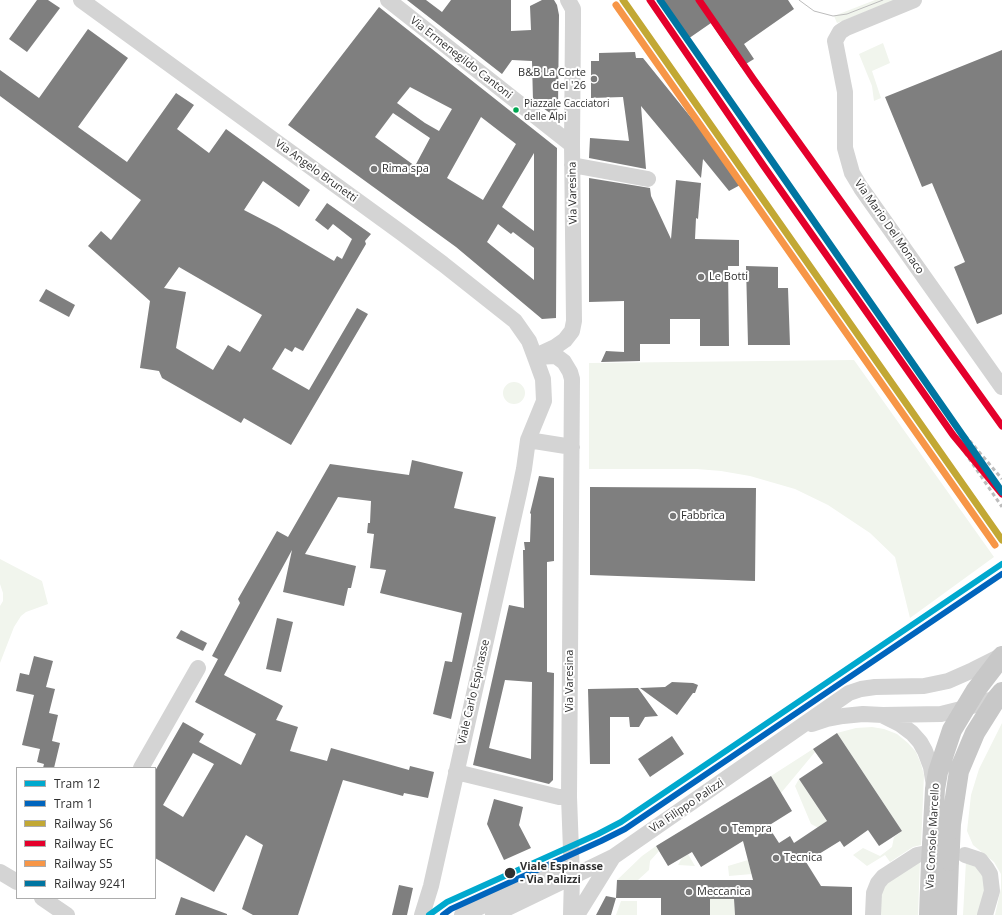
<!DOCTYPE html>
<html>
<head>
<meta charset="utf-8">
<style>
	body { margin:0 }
	#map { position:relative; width:1002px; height:915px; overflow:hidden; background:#fff; font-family:"Open Sans",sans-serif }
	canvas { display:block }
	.legend { position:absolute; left:16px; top:767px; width:140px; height:132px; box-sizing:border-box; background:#fff; border:1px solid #acacac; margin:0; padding:5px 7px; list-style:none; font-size:12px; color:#303030 }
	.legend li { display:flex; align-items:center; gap:8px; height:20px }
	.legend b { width:20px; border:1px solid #acacac }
</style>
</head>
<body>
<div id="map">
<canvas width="1002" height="915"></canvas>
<ul class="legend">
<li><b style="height:5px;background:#00a9ce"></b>Tram 12</li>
<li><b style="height:5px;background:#0065bd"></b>Tram 1</li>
<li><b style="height:5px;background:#c2a834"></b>Railway S6</li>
<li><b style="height:5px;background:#e4002b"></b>Railway EC</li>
<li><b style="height:5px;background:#f79647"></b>Railway S5</li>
<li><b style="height:5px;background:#0075a1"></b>Railway 9241</li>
</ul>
</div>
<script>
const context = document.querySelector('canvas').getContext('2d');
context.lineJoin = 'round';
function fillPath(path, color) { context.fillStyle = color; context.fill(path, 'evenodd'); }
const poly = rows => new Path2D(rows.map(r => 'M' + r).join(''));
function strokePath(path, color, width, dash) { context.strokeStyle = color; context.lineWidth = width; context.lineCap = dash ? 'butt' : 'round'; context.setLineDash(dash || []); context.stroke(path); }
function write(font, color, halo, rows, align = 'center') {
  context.font = font + ' "Open Sans",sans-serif'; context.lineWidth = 4; context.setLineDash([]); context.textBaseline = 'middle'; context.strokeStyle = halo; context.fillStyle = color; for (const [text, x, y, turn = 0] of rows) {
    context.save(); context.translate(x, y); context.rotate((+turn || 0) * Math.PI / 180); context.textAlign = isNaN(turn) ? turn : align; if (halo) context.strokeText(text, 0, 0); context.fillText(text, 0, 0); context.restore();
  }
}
const green = poly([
	[875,0,895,0,837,23,834,16],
	[883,43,890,63,872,71,881,98,874,101,872,86,859,54],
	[854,360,994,557,910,618,895,557,870,533,828,505,795,489,750,476,721,471,697,469,589,469,589,363],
	'503 393a11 11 0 1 1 22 0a11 11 0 1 1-22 0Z',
	[0,559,42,581,48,604,26,612,21,616,14,627,0,663,0,606,3,601,3,593,0,584],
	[1002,723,1002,915,995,915,1001,888,1001,874,994,862,973,845,967,831,971,795,979,769],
	[872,727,884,729,897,734,908,743,916,752,921,764,924,775,921,845,913,847,890,862,885,855,867,866,853,855,863,848,880,856,892,847,894,837,902,831,837,733,856,728],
	[813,749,815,752,781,793,771,776],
	[799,779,838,838,811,824,795,786],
	[656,846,659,851,650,861,649,870,638,880,617,880,642,856],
	[688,854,695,866,678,865,682,858],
	[748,860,752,874,729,876,728,866],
	[920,860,918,915,880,915,880,895,886,883],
	[966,861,976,865,983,871,986,887,979,915,963,915],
	[710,899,734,899,735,915,710,915],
	[621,901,637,901,637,915,616,915]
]);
const building = poly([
	[37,0,48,0,60,8,27,52,9,39],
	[407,0,426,0,442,12,451,0,511,0,511,31,531,30,530,6,542,0,554,0,557,5,559,15,558,109,550,113,533,101,532,61,512,60,502,74],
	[658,0,788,0,794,9,744,44,754,59,741,67,711,23,685,41],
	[379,7,557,148,556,318,542,319,456,247,288,125],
	[410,87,452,109,439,131,425,123,397,103],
	[393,113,430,138,415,166,375,137],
	[481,117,516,144,483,200,447,178],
	[534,153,534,231,502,207],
	[498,224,511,234,513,232,534,248,534,280,487,242],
	[88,29,128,58,78,127,127,162,176,93,194,105,177,129,209,153,226,129,310,190,299,207,263,181,244,210,277,227,334,261,337,256,342,259,352,239,333,224,328,230,315,220,327,203,371,234,365,241,366,244,303,351,295,347,292,352,285,348,272,369,309,390,357,308,368,314,291,445,244,418,241,423,162,378,159,371,140,368,150,301,88,246,101,231,111,240,141,200,0,96,0,70,39,98],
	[179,267,262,315,240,352,228,345,213,370,176,348,186,292,164,288],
	[1002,50,1002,314,977,324,954,267,965,262,932,183,922,187,885,97],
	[635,52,636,58,643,58,718,151,742,184,729,191,703,159,701,178,641,106,646,169,589,158,590,138,629,141,623,97,591,98,591,61,599,61,599,53],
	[589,178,650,188,651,196,671,239,676,180,701,183,698,219,696,218,695,239,739,240,739,266,728,266,729,346,700,346,700,319,670,319,670,344,640,344,640,361,601,362,606,351,624,352,624,301,589,302],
	[746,266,778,267,778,288,788,288,790,345,748,345],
	[46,289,75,305,69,317,39,301],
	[412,460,463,472,454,508,496,517,451,719,433,714,445,661,452,662,462,613,380,593,386,570,370,568,374,534,367,533,368,523,370,523,371,501,338,497,305,554,356,566,351,588,348,588,344,606,283,592,292,550,224,675,283,706,276,720,298,727,290,751,327,761,331,748,409,770,410,766,434,772,428,798,404,793,403,796,343,780,298,915,253,915,242,909,263,845,246,835,214,892,155,858,155,771,183,722,204,734,199,742,241,765,256,734,195,702,218,659,212,656,240,603,238,599,277,531,288,537,330,464,409,475],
	[193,753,214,764,183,817,163,805],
	[539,476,554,478,554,561,547,562,547,672,554,673,553,780,549,784,473,765,509,605,524,608,523,550,525,550,524,542,530,542,531,514,530,513],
	[505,680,532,682,531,759,489,748],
	[590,487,756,488,755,581,590,575],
	[277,618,293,622,281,672,266,669],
	[181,630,207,643,203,651,176,638],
	[34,656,53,661,46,687,55,689,49,713,58,715,52,741,60,743,54,768,43,768,44,764,37,762,40,749,22,745,34,695,16,691,20,673,29,675],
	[672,682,693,683,698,685,695,693,693,693,677,715,640,688,665,687],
	[638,688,658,716,645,717,639,727,630,727,629,717,610,717,610,764,590,764,588,689],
	[837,733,902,831,879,846,868,830,844,847,840,841,806,862,821,886,852,887,852,915,735,915,734,899,710,899,710,915,661,915,661,898,616,898,617,880,753,880,743,841,701,867,692,852,668,866,656,846,771,776,792,811,768,826,779,843,790,836,794,843,827,821,799,779,823,763,813,749],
	[672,736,684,754,650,777,638,759],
	[494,799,523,807,519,825,531,848,504,860,487,824],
	[399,885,413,888,407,915,392,915],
	[606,896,616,898,611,915,596,915],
	[181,897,227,914,227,915,175,915]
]);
const minor = poly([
	[81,0,403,234,443,264,515,321,529,341,535,357,543,379,544,401,528,440,524,469,519,493,431,886,422,915],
	[388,0,572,145],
	[914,0,846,28,840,32,835,41,845,92,845,148,852,173,861,188,1002,387],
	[572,165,648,179],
	[540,354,555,347,565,340,572,331,574,321,572,145,573,22,573,9,568,0],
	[535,357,556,356,564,362,570,372,572,379,569,797,572,877,571,915],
	[528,440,572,447],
	[884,716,900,724,912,733,920,742,925,751,931,767,934,786],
	[812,724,827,719,843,716,863,714,883,715,941,714,965,708,997,698],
	[141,768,198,668],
	[456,772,559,797,569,797],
	[965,855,980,860,987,869,990,874,992,891,985,915],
	[0,872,17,882],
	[42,898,67,915],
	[462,915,554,874,564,875],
	[493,915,613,857,849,693,861,689,875,687,924,686,948,681,973,670,1001,656],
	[577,915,613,857],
	[873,915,874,893,878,883,883,877,917,855,922,854]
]);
const major = poly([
	[932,845,935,789,938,772,952,730,976,690,1002,656],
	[950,846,951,824,959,771,975,733,997,698,1002,692],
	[929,915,931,861],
	[947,915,949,861]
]);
const tram = poly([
	[799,0,814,11,833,16,847,14,883,0]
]);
const rail = poly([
	[947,414,1002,479],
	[953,435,1002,507]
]);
const majorBridge = poly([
	[931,861,932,845],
	[949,861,950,846]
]);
const rail1 = poly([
	[623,0,1002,540]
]);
const rail2 = poly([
	[650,0,763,165,953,435,1002,494],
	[699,0,754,80,1002,426]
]);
const rail3 = poly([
	[616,5,995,545]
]);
const rail4 = poly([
	[660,0,1002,492]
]);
const tram1 = poly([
	[429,915,447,902,598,834,621,822,1002,564]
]);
const tram2 = poly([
	[443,915,451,909,601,841,625,829,1002,574]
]);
const markers = [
	[594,79,4,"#787878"],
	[516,110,3.5,"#00a651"],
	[374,169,4,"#787878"],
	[701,277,4,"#787878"],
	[673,516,4,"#787878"],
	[724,829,4,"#787878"],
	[776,858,4,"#787878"],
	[510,873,6,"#303030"],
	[689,892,4,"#787878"]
];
const busNames = [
	["Piazzale Cacciatori",524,104],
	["delle Alpi",524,117]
];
const streetNames = [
	["Via Ermenegildo Cantoni",461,58,38],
	["Via Angelo Brunetti",316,171,36],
	["Via Varesina",573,193,-91],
	["Via Mario Del Monaco",889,227,55],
	["Via Varesina",570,681,-90],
	["Viale Carlo Espinasse",474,692,-77],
	["Via Filippo Palizzi",687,806,-34],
	["Via Console Marcello",933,836,-87]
];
const poiNames = [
	["B&B La Corte",586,73,"right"],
	["del '26",586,86,"right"],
	["Rima spa",382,169],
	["Le Botti",709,277],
	["Fabbrica",681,516],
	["Tempra",732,829],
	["Tecnica",784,858],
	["Meccanica",697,892]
];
const stopNames = [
	["Viale Espinasse",520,867],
	["- Via Palizzi",520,880]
];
fillPath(green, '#f1f5ed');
fillPath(building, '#7f7f7f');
strokePath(minor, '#d4d4d4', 16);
strokePath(major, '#c8c8c8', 20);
strokePath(tram, '#bcbcbc', 1);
strokePath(rail, '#bcbcbc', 3, [4, 3]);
strokePath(majorBridge, '#c8c8c8', 20);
strokePath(rail1, '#c2a834', 7);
strokePath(rail2, '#e4002b', 7);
strokePath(rail3, '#f79647', 7);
strokePath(rail4, '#0075a1', 7);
strokePath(tram1, '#00a9ce', 6);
strokePath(tram2, '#0065bd', 6);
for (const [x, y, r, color] of markers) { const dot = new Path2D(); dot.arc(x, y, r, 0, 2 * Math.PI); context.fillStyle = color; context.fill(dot); strokePath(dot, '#fff', 1.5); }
write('10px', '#303030', '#fff', busNames, 'left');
write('11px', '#303030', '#fff', streetNames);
write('11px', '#303030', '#fff', poiNames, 'left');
write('bold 11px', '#303030', '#fff', stopNames, 'left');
</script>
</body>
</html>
